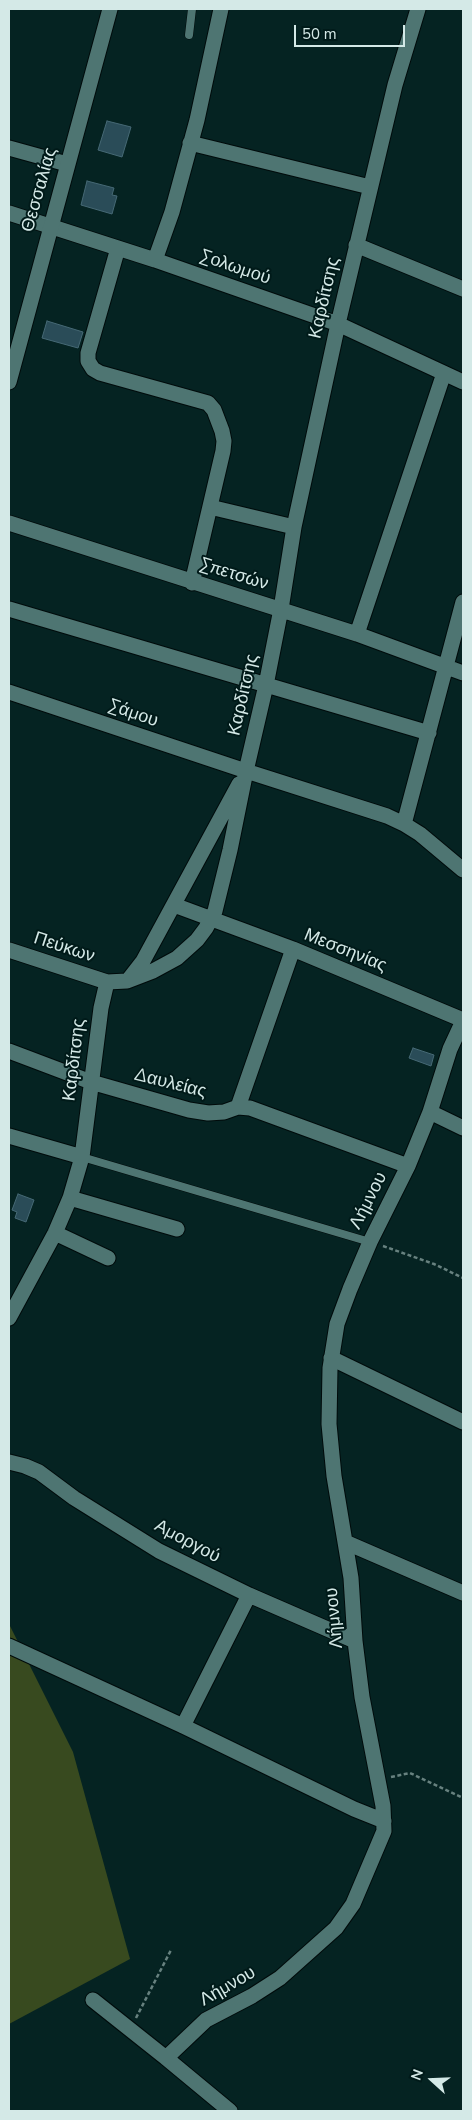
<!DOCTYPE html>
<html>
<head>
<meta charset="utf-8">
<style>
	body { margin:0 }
	#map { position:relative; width:472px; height:2120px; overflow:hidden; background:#052322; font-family:"Nunito Sans",sans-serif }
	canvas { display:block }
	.frame { position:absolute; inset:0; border:10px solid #d4e9e7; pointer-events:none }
	.north { position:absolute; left:407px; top:2055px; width:50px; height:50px; -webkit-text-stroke:4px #001a19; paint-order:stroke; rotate:290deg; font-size:14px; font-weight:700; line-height:20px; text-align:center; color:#d4e9e7 }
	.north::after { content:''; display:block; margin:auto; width:18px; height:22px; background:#d4e9e7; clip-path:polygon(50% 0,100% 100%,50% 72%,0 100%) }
	.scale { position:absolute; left:294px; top:25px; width:111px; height:22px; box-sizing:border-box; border:2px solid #d4e9e7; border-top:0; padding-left:6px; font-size:15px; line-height:18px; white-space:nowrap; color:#d4e9e7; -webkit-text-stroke:4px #001a19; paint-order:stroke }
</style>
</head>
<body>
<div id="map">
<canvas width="472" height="2120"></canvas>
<div class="frame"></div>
<div class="north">N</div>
<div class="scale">50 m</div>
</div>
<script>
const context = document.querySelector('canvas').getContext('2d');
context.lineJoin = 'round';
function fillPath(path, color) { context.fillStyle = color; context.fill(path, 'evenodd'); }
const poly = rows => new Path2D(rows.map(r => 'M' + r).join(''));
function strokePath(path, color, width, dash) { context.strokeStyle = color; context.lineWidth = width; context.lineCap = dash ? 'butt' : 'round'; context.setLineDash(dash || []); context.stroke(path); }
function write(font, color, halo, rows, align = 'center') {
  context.font = font + ' "Nunito Sans",sans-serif'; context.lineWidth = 4; context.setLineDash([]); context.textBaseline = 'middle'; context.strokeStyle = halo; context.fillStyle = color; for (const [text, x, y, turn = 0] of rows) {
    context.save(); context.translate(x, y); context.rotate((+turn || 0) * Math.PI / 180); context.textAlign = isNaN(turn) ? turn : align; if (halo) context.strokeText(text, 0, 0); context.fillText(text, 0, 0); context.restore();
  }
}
const green = poly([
	[9,1624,73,1752,130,1959,9,2024]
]);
const building = poly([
	[107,121,131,127,122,157,98,150,107,121],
	[87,181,114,188,112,195,117,196,112,214,81,205,87,181],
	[47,321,83,332,78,348,42,338,47,321],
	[413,1048,434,1055,431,1066,409,1058,413,1048],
	[18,1194,34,1200,26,1222,15,1218,17,1212,12,1210,18,1194]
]);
const path = poly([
	[383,1246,434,1264,463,1278],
	[391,1777,410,1773,463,1798],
	[136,2018,171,1950]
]);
const lane = poly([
	[189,35,192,9],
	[82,1157,370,1242]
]);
const street = poly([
	[190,143,370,187],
	[9,148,67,164],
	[9,213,155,260,338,324,463,382],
	[356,245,463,289],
	[118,248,88,353,88,361,93,369,100,373,208,403,214,410,222,431,224,441,223,451,192,583],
	[155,260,172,212,197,120,221,9],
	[210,507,294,527],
	[9,523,357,634,463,673],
	[9,609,429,733],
	[357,634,444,373],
	[9,692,246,771,387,816,404,824,420,834,463,870],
	[404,824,463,602],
	[174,905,293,949,463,1020],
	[9,950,107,982],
	[129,979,143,961,239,784],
	[9,1051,91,1082,189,1110,208,1113,224,1112,238,1107,250,1108,408,1166],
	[238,1107,293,949],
	[430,1112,463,1128],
	[9,1136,82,1157],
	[70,1198,177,1229],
	[55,1233,108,1258],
	[9,1318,55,1233,70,1198,82,1157,101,1008,107,982,127,981,153,971,177,958,197,940,206,928,215,911,230,850,246,771,266,685,281,609,294,527,338,324,395,85,418,9],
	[331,1358,463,1422],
	[9,1462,25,1466,39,1472,74,1498,159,1551,249,1595,355,1641],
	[345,1542,463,1593],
	[9,1646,183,1726,354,1809,384,1821],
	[183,1726,249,1595],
	[93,2000,166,2058],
	[230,2111,166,2058,206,2020,252,1996,280,1978,336,1928,353,1904,384,1831,383,1806,362,1697,355,1641,351,1578,334,1476,329,1424,330,1368,337,1324,350,1289,370,1242,408,1166,430,1112,450,1049,463,1021]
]);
const secondary = poly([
	[9,382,110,9]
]);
const streetNames = [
	["Θεσσαλίας",40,190,-74],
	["Σολωμού",235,268,19],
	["Καρδίτσης",325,298,-77],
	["Σπετσών",234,575,17],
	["Καρδίτσης",244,695,-77],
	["Σάμου",133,714,19],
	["Πεύκων",64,948,18],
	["Μεσσηνίας",345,951,22],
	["Καρδίτσης",75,1060,-83],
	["Δαυλείας",170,1084,14],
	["Λήμνου",369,1201,-63],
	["Αμοργού",187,1542,28],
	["Λήμνου",335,1618,-95],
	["Λήμνου",228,1987,-30]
];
fillPath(green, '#384a1f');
fillPath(building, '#2a4c58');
strokePath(building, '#466975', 1);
strokePath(lane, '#000b0b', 9);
strokePath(street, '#000b0b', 17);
strokePath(secondary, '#000b0b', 17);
strokePath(path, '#67817f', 2.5, [4, 2.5]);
strokePath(lane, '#4e7572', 8);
strokePath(street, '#4e7572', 15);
strokePath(secondary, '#4e7572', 15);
write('18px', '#d4e9e7', '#001a19', streetNames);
</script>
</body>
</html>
